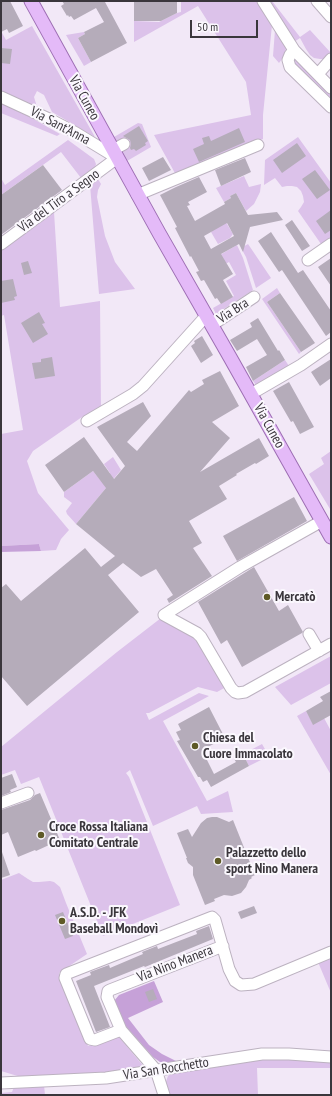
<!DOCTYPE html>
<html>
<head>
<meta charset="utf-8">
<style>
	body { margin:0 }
	#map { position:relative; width:332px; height:1096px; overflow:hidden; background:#f2e8f7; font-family:"PT Sans Narrow",sans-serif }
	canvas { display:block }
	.frame { position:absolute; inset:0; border:2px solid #3a363c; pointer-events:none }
	.scale { position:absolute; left:190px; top:20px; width:68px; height:18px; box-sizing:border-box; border:2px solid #3a363c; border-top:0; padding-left:5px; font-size:12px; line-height:14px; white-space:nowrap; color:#3a363c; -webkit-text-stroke:3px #fbf8fe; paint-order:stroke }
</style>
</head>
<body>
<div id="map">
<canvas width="332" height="1096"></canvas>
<div class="frame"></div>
<div class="scale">50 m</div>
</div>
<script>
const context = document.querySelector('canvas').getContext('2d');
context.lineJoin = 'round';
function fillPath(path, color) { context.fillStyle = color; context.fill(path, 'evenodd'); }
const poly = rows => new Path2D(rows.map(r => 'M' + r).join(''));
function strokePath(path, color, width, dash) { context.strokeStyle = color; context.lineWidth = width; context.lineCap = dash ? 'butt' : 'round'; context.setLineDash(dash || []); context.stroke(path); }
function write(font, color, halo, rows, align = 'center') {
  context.font = font + ' "PT Sans Narrow",sans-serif'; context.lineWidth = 4; context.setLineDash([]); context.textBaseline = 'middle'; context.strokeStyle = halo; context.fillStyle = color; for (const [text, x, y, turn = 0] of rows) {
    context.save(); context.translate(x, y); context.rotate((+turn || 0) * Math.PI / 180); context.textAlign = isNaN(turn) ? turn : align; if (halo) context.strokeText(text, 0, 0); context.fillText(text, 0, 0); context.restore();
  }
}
const green = poly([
	[181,1,257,1,272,25,263,115,263,139,176,175,154,135,251,115,246,82,198,6,134,42,134,21,159,22,177,13,181,12],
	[268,1,272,1,300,37,310,30,331,53,329,57,325,59,320,59,314,58,310,55,306,49,300,38,294,42],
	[32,26,95,137,52,112,44,95,37,91,34,97,37,107,1,91,1,31,6,40],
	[275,30,286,48,285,55,279,63,273,56],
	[84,32,85,34,78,38,91,62,84,66,66,35],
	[294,58,331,95,331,100,292,62],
	[1,103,30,117,60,134,57,136,1,113],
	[138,123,142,124,151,147,127,161,114,137],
	[298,137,331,183,331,237,321,244,298,211,301,207,304,202,303,196,301,191,297,187,292,186,287,186,282,187,275,178,264,185,265,160],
	[68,140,94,159,96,164,95,168,81,178,61,152,1,195,1,178,5,185],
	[244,176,249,187,261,184,260,192,254,204,246,211,236,193,230,196,231,198,224,202,216,188],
	[98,179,101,184,98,190,97,197,105,236,115,262,135,289,99,294,90,185],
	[54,212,60,307,100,301,101,409,82,417,33,451,27,461,38,493,69,530,61,539,56,550,41,551,39,544,1,546,1,434,23,430,4,315,1,316,1,250],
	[225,217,227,224,233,234,230,238,218,244,211,232],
	[248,244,271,278,256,288,246,257,241,248],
	[237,245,243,258,253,290,216,314,213,308,234,296,226,281,236,275,229,262,218,268,213,259],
	[277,288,280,293,267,302,301,352,299,354,262,299],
	[285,360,289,366,256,385,253,381],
	[331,451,331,509,330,509,309,474,324,464,321,458],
	[113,457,121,470,76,524,67,514,66,511,72,503,64,497,64,492,93,471,101,481,110,473,104,464],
	[161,618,197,638,226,687,217,692,198,687,149,713,146,713,149,720,199,693,209,696,163,721,207,801,228,791,233,812,201,814,197,806,153,826,130,770,126,773,129,777,180,905,103,936,39,777,21,784,15,770,1,775,1,747,117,652],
	[331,656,331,683,291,705,275,687],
	[306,711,313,724,324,718,331,731,331,775,297,716],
	[262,744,269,756,249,766,243,754],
	[19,873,28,879,33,882,39,882,50,881,54,882,60,887,66,903,87,954,59,973,88,1046,118,1036,145,1068,92,1075,21,1077,1,1071,1,880],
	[331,957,331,993,318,962],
	[278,1058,331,1061,331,1068,257,1068,258,1095,167,1095,165,1084,168,1076,171,1073,252,1060],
	[44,1085,45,1095,1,1095,1,1093,12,1092,14,1087]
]);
const forest = poly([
	[39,544,41,551,1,552,1,546],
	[154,981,163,1002,128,1018,149,1045,162,1054,178,1062,164,1063,160,1062,153,1057,122,1022,114,1001,119,995]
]);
const building = poly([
	[1,1,10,1,23,26,9,33,7,29,1,32],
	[62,1,108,1,105,2,127,43,91,62,78,38,85,34,84,32,104,22,96,8,74,20,71,16,69,17,68,15,67,16,61,6,64,4],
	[134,1,177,1,177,13,161,21,134,21],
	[1,48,12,49,10,64,1,63],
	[139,126,148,141,145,143,146,145,136,151,134,149,131,150,130,148,131,144,130,140,123,136],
	[239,128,245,142,199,162,193,149,204,144,202,138,209,136,211,141],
	[297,143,306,156,282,173,273,160],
	[163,157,171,170,149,181,142,168],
	[245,158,251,172,221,186,215,170],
	[43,165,62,190,1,235,1,195],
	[315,170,330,190,317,199,302,179],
	[199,177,207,192,188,202,190,205,187,206,195,221,225,204,224,202,231,198,230,196,236,193,248,215,277,212,283,220,250,227,243,252,239,244,221,254,233,274,223,280,233,297,221,304,217,298,215,299,204,280,201,281,196,272,199,271,191,256,190,257,175,228,177,227,160,195,176,187],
	[227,223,234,236,211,249,204,236],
	[331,210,331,230,325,234,316,221],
	[292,220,310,246,302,251,285,225],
	[271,232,298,273,303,270,331,311,331,332,326,336,282,270,279,272,258,241],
	[331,258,331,286,318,267],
	[28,261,32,273,24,275,21,263],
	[13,279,17,296,14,297,15,300,1,303,1,281],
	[280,293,315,343,301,352,267,302],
	[39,312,45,323,42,324,48,334,33,343,21,323],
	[258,318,278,351,279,350,285,360,253,381,246,367,267,355,257,339,237,351,230,340,252,327,250,323],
	[202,336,213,355,201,363,191,346,195,343,194,341],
	[52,357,55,376,35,379,32,363,41,362,41,359],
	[331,359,331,378,320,386,311,372],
	[220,371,239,406,212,422,230,438,200,472,259,438,269,456,256,464,255,463,236,474,237,475,219,486,227,499,189,521,202,543,193,548,212,576,169,603,167,599,173,595,156,569,141,577,123,563,108,575,139,612,27,706,1,676,1,588,6,584,21,601,85,548,101,567,115,556,76,524,106,488,93,471,64,492,45,465,84,437,114,479,125,466,97,427,143,402,151,416,127,442,137,451,189,390,191,392,204,384,202,380],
	[289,382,314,427,300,434,293,421,291,422,273,391],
	[294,497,307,521,237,561,223,536],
	[254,567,279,611,288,605,303,632,302,633,242,667,227,640,221,644,198,602],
	[331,691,331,715,313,725,306,711,323,701,320,697],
	[209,707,225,738,202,750,214,774,236,762,234,759,243,754,249,766,211,787,207,780,203,782,200,777,198,777,177,741,180,740,176,732,181,730,178,724],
	[12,774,17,787,10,790,11,792,1,796,1,778],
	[40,793,60,840,36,851,35,850,18,857,8,832,1,835,1,810,30,800,35,795],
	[212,817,217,817,229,822,233,820,255,875,251,877,252,878,249,880,246,887,241,893,232,896,224,895,214,899,215,901,205,905,193,875,193,867,188,863,186,858,187,858,177,833,188,829,192,837,201,823,207,818],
	[2,852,10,875,1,878,1,853],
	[254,906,257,913,241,919,238,912],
	[63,912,73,936,65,939,55,915],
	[209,926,213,939,145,967,144,966,94,986,110,1027,96,1032,76,981,91,975,90,972,109,965,110,968,143,954,142,952,157,946,158,949,197,934,196,931],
	[153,989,157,999,149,1002,145,992]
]);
const minor = poly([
	[263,1,294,50,331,88],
	[317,1,331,17],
	[294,50,290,55,288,60,290,67,331,107],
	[318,74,331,59],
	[1,97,51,120,76,133,117,158,1,244],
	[113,150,124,144],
	[137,195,258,145],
	[308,260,331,244],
	[212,325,254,297],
	[251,394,301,365,331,344],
	[87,421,133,394,143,386,206,316],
	[322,521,240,567,164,615,197,633,201,637,231,688,235,692,238,693,245,692,331,644],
	[309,634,319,651],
	[1,803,28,793],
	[121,1030,95,1040,90,1039,65,978,66,974,212,917,215,920,229,969,235,981,241,985,254,984,331,952],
	[1,1083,106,1078,262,1054,289,1054,331,1057],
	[164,1095,156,1070,121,1030,107,997,108,991,110,990,223,946]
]);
const major = poly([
	[31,1,159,233,231,359,331,537]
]);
const markers = [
	[267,597,4,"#5e5a26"],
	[195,746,4,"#5e5a26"],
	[41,835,4,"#5e5a26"],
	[218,861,4,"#5e5a26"],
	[62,921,4,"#5e5a26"]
];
const streetNames = [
	["Via Cuneo",84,98,61],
	["Via Sant'Anna",60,126,28],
	["Via del Tiro a Segno",59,201,-36],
	["Via Bra",233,311,-33],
	["Via Cuneo",269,426,61],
	["Via Nino Manera",175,964,-21],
	["Via San Rocchetto",166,1069,-9]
];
const poiNames = [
	["Mercatò",275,597],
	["Chiesa del",203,738],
	["Cuore Immacolato",203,754],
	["Croce Rossa Italiana",49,827],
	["Comitato Centrale",49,843],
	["Palazzetto dello",226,853],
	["sport Nino Manera",226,869],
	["A.S.D. - JFK",70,913],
	["Baseball Mondovì",70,929]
];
fillPath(green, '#dcc2ea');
fillPath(forest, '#c6a1d8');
fillPath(building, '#b5acba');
strokePath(minor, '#bcb2c0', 13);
strokePath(major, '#9d6eb3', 15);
strokePath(minor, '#fff', 11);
strokePath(major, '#e4baf8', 13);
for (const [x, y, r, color] of markers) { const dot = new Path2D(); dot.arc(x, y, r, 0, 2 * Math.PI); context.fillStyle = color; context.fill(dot); strokePath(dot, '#fbf8fe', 1.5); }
write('14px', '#3a363c', '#fbf8fe', streetNames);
write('bold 14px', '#3a363c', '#fbf8fe', poiNames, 'left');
</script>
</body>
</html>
